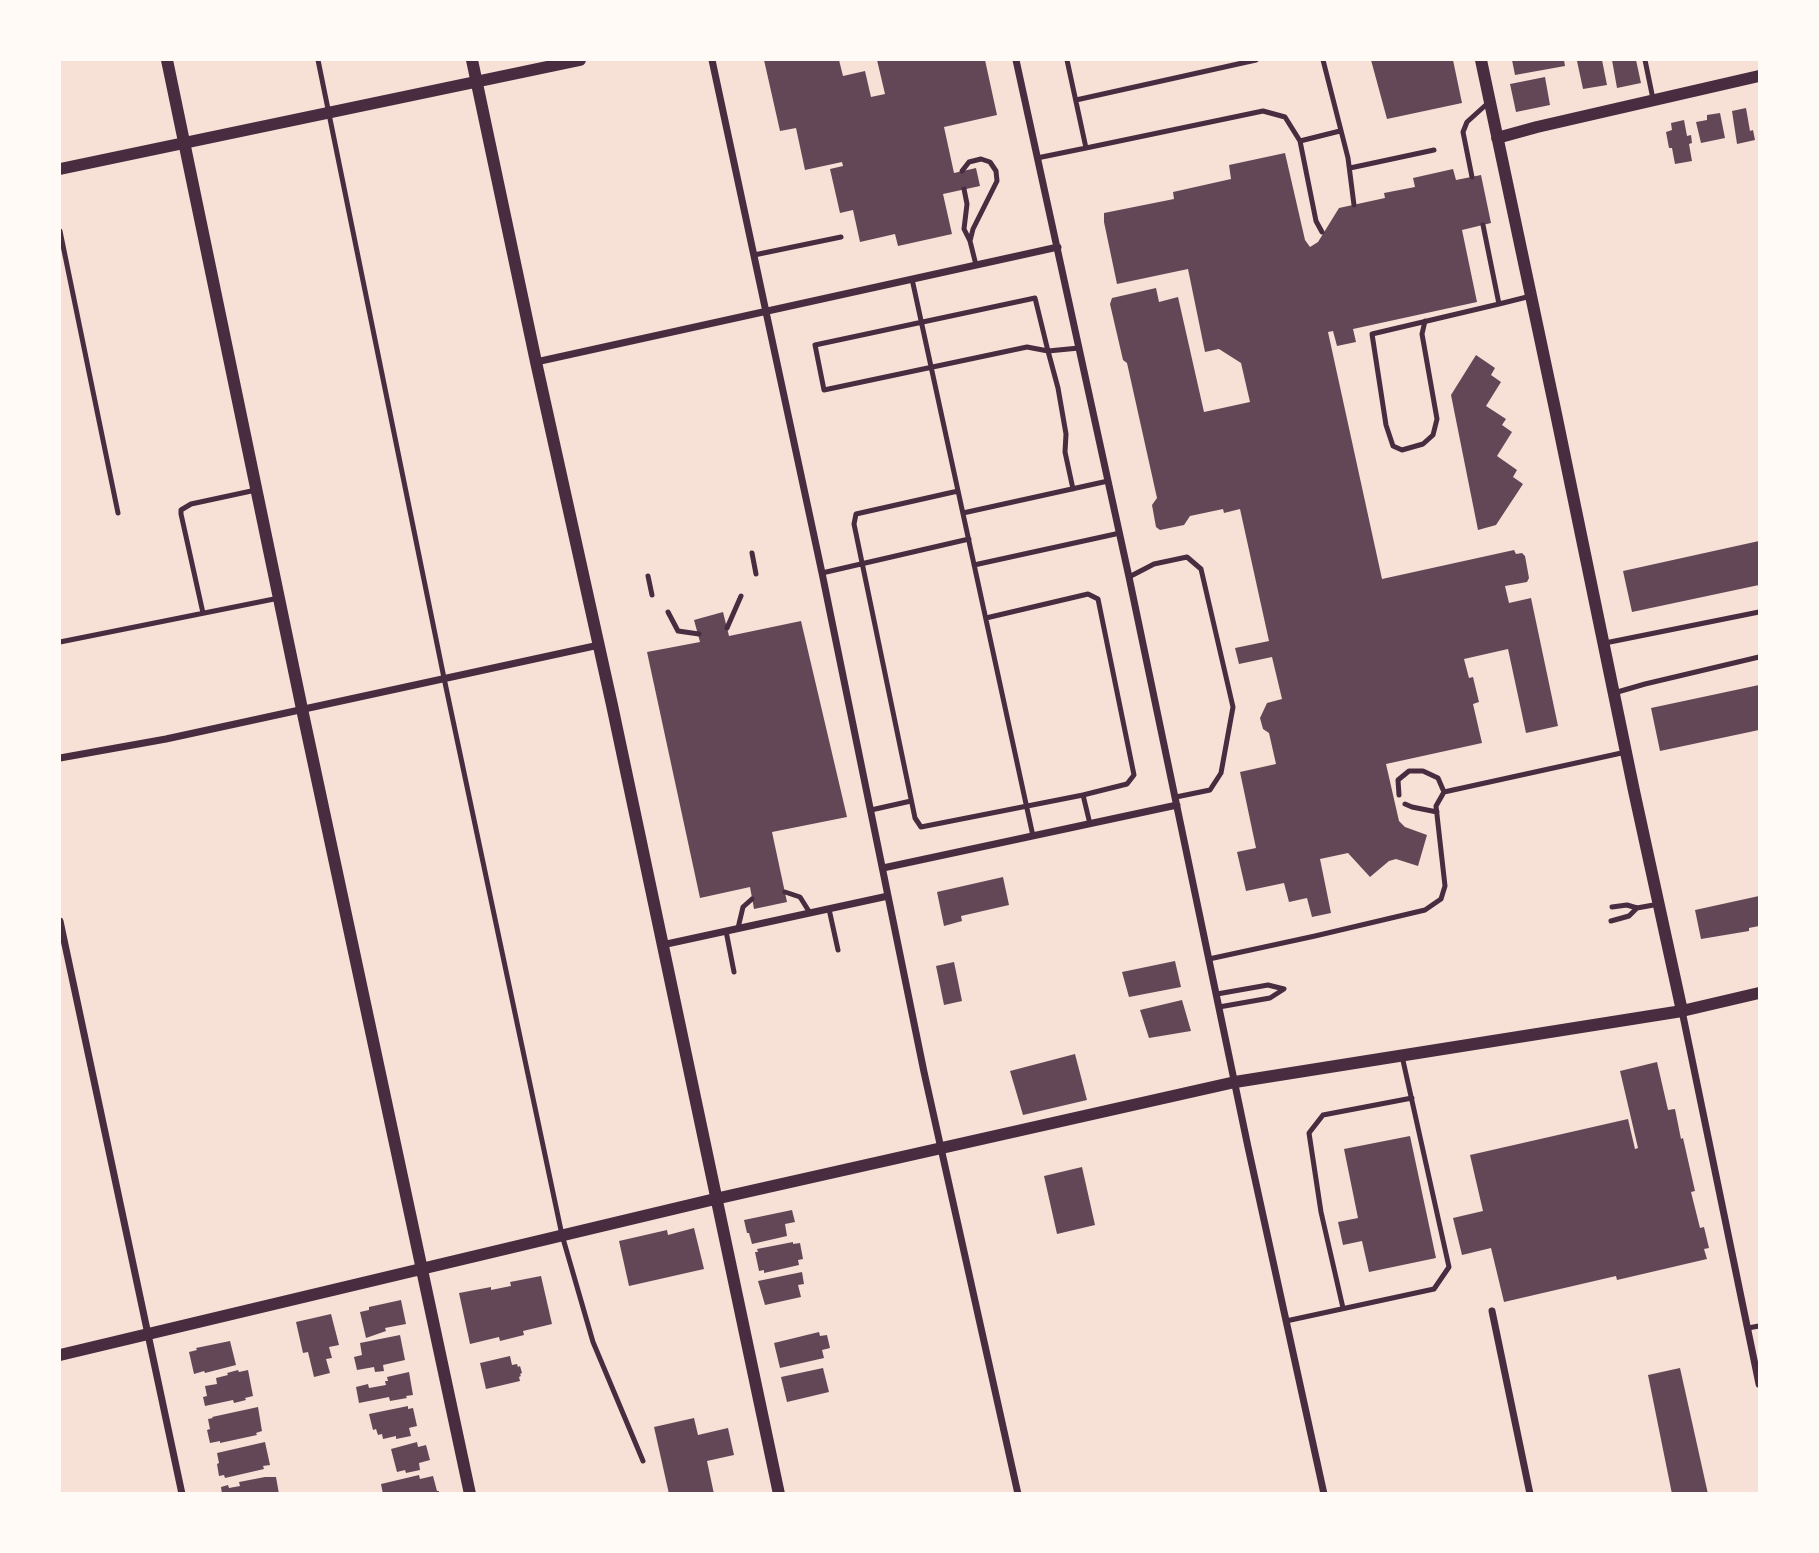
<!DOCTYPE html>
<html>
<head>
<meta charset="utf-8">
<style>
	body { margin:0 }
	#map { position:relative; width:1819px; height:1553px; overflow:hidden; background:#f7e1d7; font-family:Cabin,sans-serif }
	canvas { display:block }
	.frame { position:absolute; inset:0; border:61px solid #fffaf5; pointer-events:none }
</style>
</head>
<body>
<div id="map">
<canvas width="1819" height="1553"></canvas>
<div class="frame"></div>
</div>
<script>
const context = document.querySelector('canvas').getContext('2d');
context.lineJoin = 'round';
function fillPath(path, color) { context.fillStyle = color; context.fill(path, 'evenodd'); }
const poly = rows => new Path2D(rows.map(r => 'M' + r).join(''));
function strokePath(path, color, width, dash) { context.strokeStyle = color; context.lineWidth = width; context.lineCap = dash ? 'butt' : 'round'; context.setLineDash(dash || []); context.stroke(path); }
const building = poly([
	[764,60,839,60,843,76,865,71,871,97,885,94,877,60,985,60,997,115,944,127,954,173,976,168,980,186,943,194,952,234,898,246,895,234,860,242,853,210,840,213,830,169,843,166,842,162,805,170,796,128,780,131],
	[1371,60,1453,60,1462,103,1387,119],
	[1512,60,1564,60,1565,66,1515,75],
	[1584,60,1602,60,1607,85,1583,89,1577,61],
	[1612,60,1636,60,1641,83,1617,88],
	[1545,77,1550,105,1516,112,1510,84],
	[1746,108,1750,131,1753,130,1755,140,1737,144,1732,111],
	[1720,113,1725,138,1701,143,1696,122,1707,120,1707,115],
	[1684,120,1687,136,1691,135,1692,143,1689,144,1692,161,1675,164,1672,148,1669,148,1666,132,1672,130,1671,123],
	[1285,153,1305,240,1310,247,1318,242,1339,208,1385,198,1384,193,1415,187,1413,178,1453,169,1456,180,1481,175,1491,223,1462,230,1477,302,1353,329,1356,342,1337,346,1333,331,1328,332,1382,579,1514,550,1516,554,1522,553,1525,556,1529,578,1527,582,1505,586,1509,603,1531,598,1558,726,1526,733,1508,649,1464,659,1469,678,1473,677,1479,702,1473,704,1482,743,1386,764,1399,821,1405,827,1427,835,1418,866,1396,859,1389,861,1370,877,1348,853,1320,859,1331,913,1312,917,1307,898,1289,902,1284,883,1246,891,1237,852,1256,848,1240,772,1276,764,1269,733,1263,729,1260,718,1267,703,1282,699,1272,657,1239,664,1235,648,1269,641,1240,509,1224,513,1223,509,1190,516,1184,525,1160,530,1156,527,1152,505,1157,498,1127,363,1123,360,1110,304,1112,298,1156,288,1159,302,1178,297,1204,412,1250,402,1241,363,1219,349,1205,352,1188,269,1117,284,1104,222,1104,213,1174,199,1173,192,1231,179,1229,165],
	[1476,355,1495,368,1491,375,1501,382,1486,406,1506,419,1502,425,1512,432,1497,456,1517,470,1513,477,1523,484,1496,525,1478,530,1451,395],
	[1759,541,1759,585,1632,612,1623,571],
	[723,612,729,636,801,621,847,817,772,832,787,902,754,909,750,887,700,898,647,652,700,642,694,620],
	[1759,685,1759,730,1660,751,1651,708],
	[1003,877,1009,905,961,916,962,921,944,926,937,892],
	[1759,896,1759,926,1749,928,1749,931,1701,939,1695,910],
	[1175,961,1181,987,1129,997,1122,972],
	[954,962,962,1001,944,1005,936,966],
	[1182,1000,1191,1031,1149,1038,1140,1010],
	[1075,1054,1087,1100,1023,1115,1010,1071],
	[1657,1062,1668,1110,1675,1109,1681,1139,1683,1138,1695,1191,1691,1192,1700,1228,1704,1227,1709,1248,1704,1249,1707,1259,1617,1280,1616,1276,1504,1302,1491,1248,1462,1255,1453,1218,1483,1211,1470,1155,1628,1119,1635,1149,1638,1148,1620,1071],
	[1410,1136,1436,1258,1369,1272,1362,1241,1343,1245,1338,1222,1358,1218,1344,1149],
	[1082,1167,1095,1225,1057,1234,1044,1176],
	[792,1210,795,1222,785,1224,787,1236,752,1244,749,1233,747,1233,744,1220],
	[694,1228,704,1269,629,1286,619,1241,667,1230,668,1235],
	[793,1242,793,1244,800,1243,803,1259,798,1260,799,1265,764,1273,764,1270,759,1271,755,1252,758,1252,757,1249],
	[802,1272,804,1284,798,1285,801,1297,765,1305,758,1281],
	[541,1276,552,1324,523,1331,524,1335,500,1341,499,1337,470,1344,459,1293,491,1287,491,1290,511,1286,510,1282],
	[401,1300,406,1324,385,1328,386,1331,366,1338,360,1312,369,1310,369,1307],
	[331,1314,339,1345,329,1347,332,1358,326,1359,330,1373,314,1377,308,1352,303,1353,296,1322],
	[819,1332,820,1336,827,1335,830,1348,822,1350,824,1358,780,1368,774,1343],
	[400,1335,405,1360,383,1365,384,1371,375,1372,374,1367,357,1370,354,1357,362,1355,360,1343],
	[230,1341,236,1365,205,1373,204,1371,194,1374,189,1352,197,1350,196,1348],
	[510,1356,512,1365,517,1364,518,1367,520,1366,522,1373,520,1374,521,1376,519,1377,520,1381,486,1389,480,1363],
	[823,1368,829,1392,787,1402,781,1377],
	[1680,1368,1708,1494,1672,1494,1648,1375],
	[238,1370,239,1372,248,1370,253,1396,245,1398,246,1400,234,1403,233,1400,205,1406,203,1397,207,1396,205,1386,217,1384,216,1378,228,1375,227,1373],
	[409,1372,413,1395,406,1396,407,1398,390,1401,389,1397,359,1403,356,1387,368,1384,369,1388,386,1385,385,1381,388,1381,387,1377],
	[408,1406,408,1409,413,1408,417,1426,409,1428,411,1436,396,1439,396,1436,383,1439,382,1434,378,1435,376,1429,373,1430,369,1414],
	[258,1407,262,1431,256,1433,257,1435,220,1443,220,1441,210,1443,207,1430,210,1429,208,1419,213,1418,212,1417],
	[694,1418,698,1435,728,1428,734,1455,707,1461,714,1494,669,1494,654,1427],
	[265,1442,270,1465,263,1466,264,1469,225,1478,224,1475,219,1476,217,1464,219,1463,217,1453],
	[417,1442,418,1447,426,1445,430,1460,419,1463,420,1470,406,1473,405,1470,397,1472,391,1449],
	[419,1475,420,1479,433,1476,437,1491,439,1491,439,1494,383,1494,381,1484],
	[265,1477,276,1477,279,1494,222,1494,221,1487,228,1485,229,1488,240,1486,239,1482]
]);
const service = poly([
	[318,60,444,678,562,1235,593,1342,643,1461],
	[1323,60,1348,158,1354,205],
	[1645,60,1653,99],
	[1076,100,1256,60],
	[1300,141,1316,221,1322,232],
	[1086,148,1263,111,1285,117,1300,141,1340,131],
	[1037,158,1086,148,1067,60],
	[1350,168,1434,150],
	[962,171,969,162,981,159,990,162,996,171,997,181,973,229,970,241,964,229,967,204,964,189],
	[1472,177,1463,132,1467,122,1488,103],
	[1483,225,1499,304],
	[60,231,118,513],
	[970,241,976,265],
	[754,255,841,237],
	[912,279,1033,836],
	[1425,321,1422,334,1437,419,1433,435,1423,444,1402,450,1393,446,1386,425,1372,334,1499,304,1531,296],
	[1073,489,1065,452,1066,434,1058,388,1048,351,1027,347,824,390,815,345,1035,298,1048,351,1079,348],
	[958,491,856,514,854,524,915,818,921,827,1083,795,1090,824],
	[963,513,1108,481],
	[752,553,756,574],
	[974,565,1120,533],
	[822,573,969,539],
	[648,576,652,595],
	[1129,577,1154,564,1187,557,1201,569,1233,707,1221,773,1210,790,1176,797],
	[668,612,678,631,699,634],
	[203,613,181,514,181,510,191,504,256,490],
	[986,618,1088,594,1098,599,1134,775,1127,784,1083,795],
	[727,628,741,596],
	[60,642,279,598],
	[1605,643,1759,612],
	[1614,693,1645,684,1759,657],
	[1399,795,1398,780,1409,771,1423,771,1438,778,1444,792],
	[1405,804,1412,807,1437,812],
	[871,810,911,801],
	[785,892,800,897,810,913],
	[1612,907,1627,905,1637,908,1659,904],
	[829,909,838,950],
	[1611,921,1629,916,1637,908],
	[738,928,743,907,752,899],
	[726,931,734,972],
	[1209,959,1315,936,1425,910,1441,899,1445,886,1436,806,1444,792,1626,752],
	[1217,994,1268,985,1284,989,1270,998,1219,1007],
	[1343,1308,1321,1212,1309,1133,1323,1115,1412,1098],
	[1286,1321,1434,1289,1449,1267,1402,1056],
	[1748,1328,1759,1326]
]);
const minor = poly([
	[712,60,822,573,924,1072,1018,1494],
	[1016,60,1129,577,1248,1147,1324,1494],
	[536,362,1058,247],
	[60,758,166,739,599,645],
	[883,868,1177,805],
	[60,921,182,1494],
	[662,945,888,896],
	[1682,1011,1759,1384],
	[1492,1311,1530,1494]
]);
const tertiary = poly([
	[167,60,302,709,470,1494],
	[472,60,536,362,612,705,779,1494],
	[1481,60,1555,409,1634,791,1682,1011],
	[1497,138,1537,127,1759,76],
	[60,169,580,60],
	[60,1355,715,1199,1235,1082,1682,1011,1759,993]
]);
fillPath(building, '#644757');
strokePath(service, '#4a2c40', 5);
strokePath(minor, '#4a2c40', 7);
strokePath(tertiary, '#4a2c40', 12);
</script>
</body>
</html>
